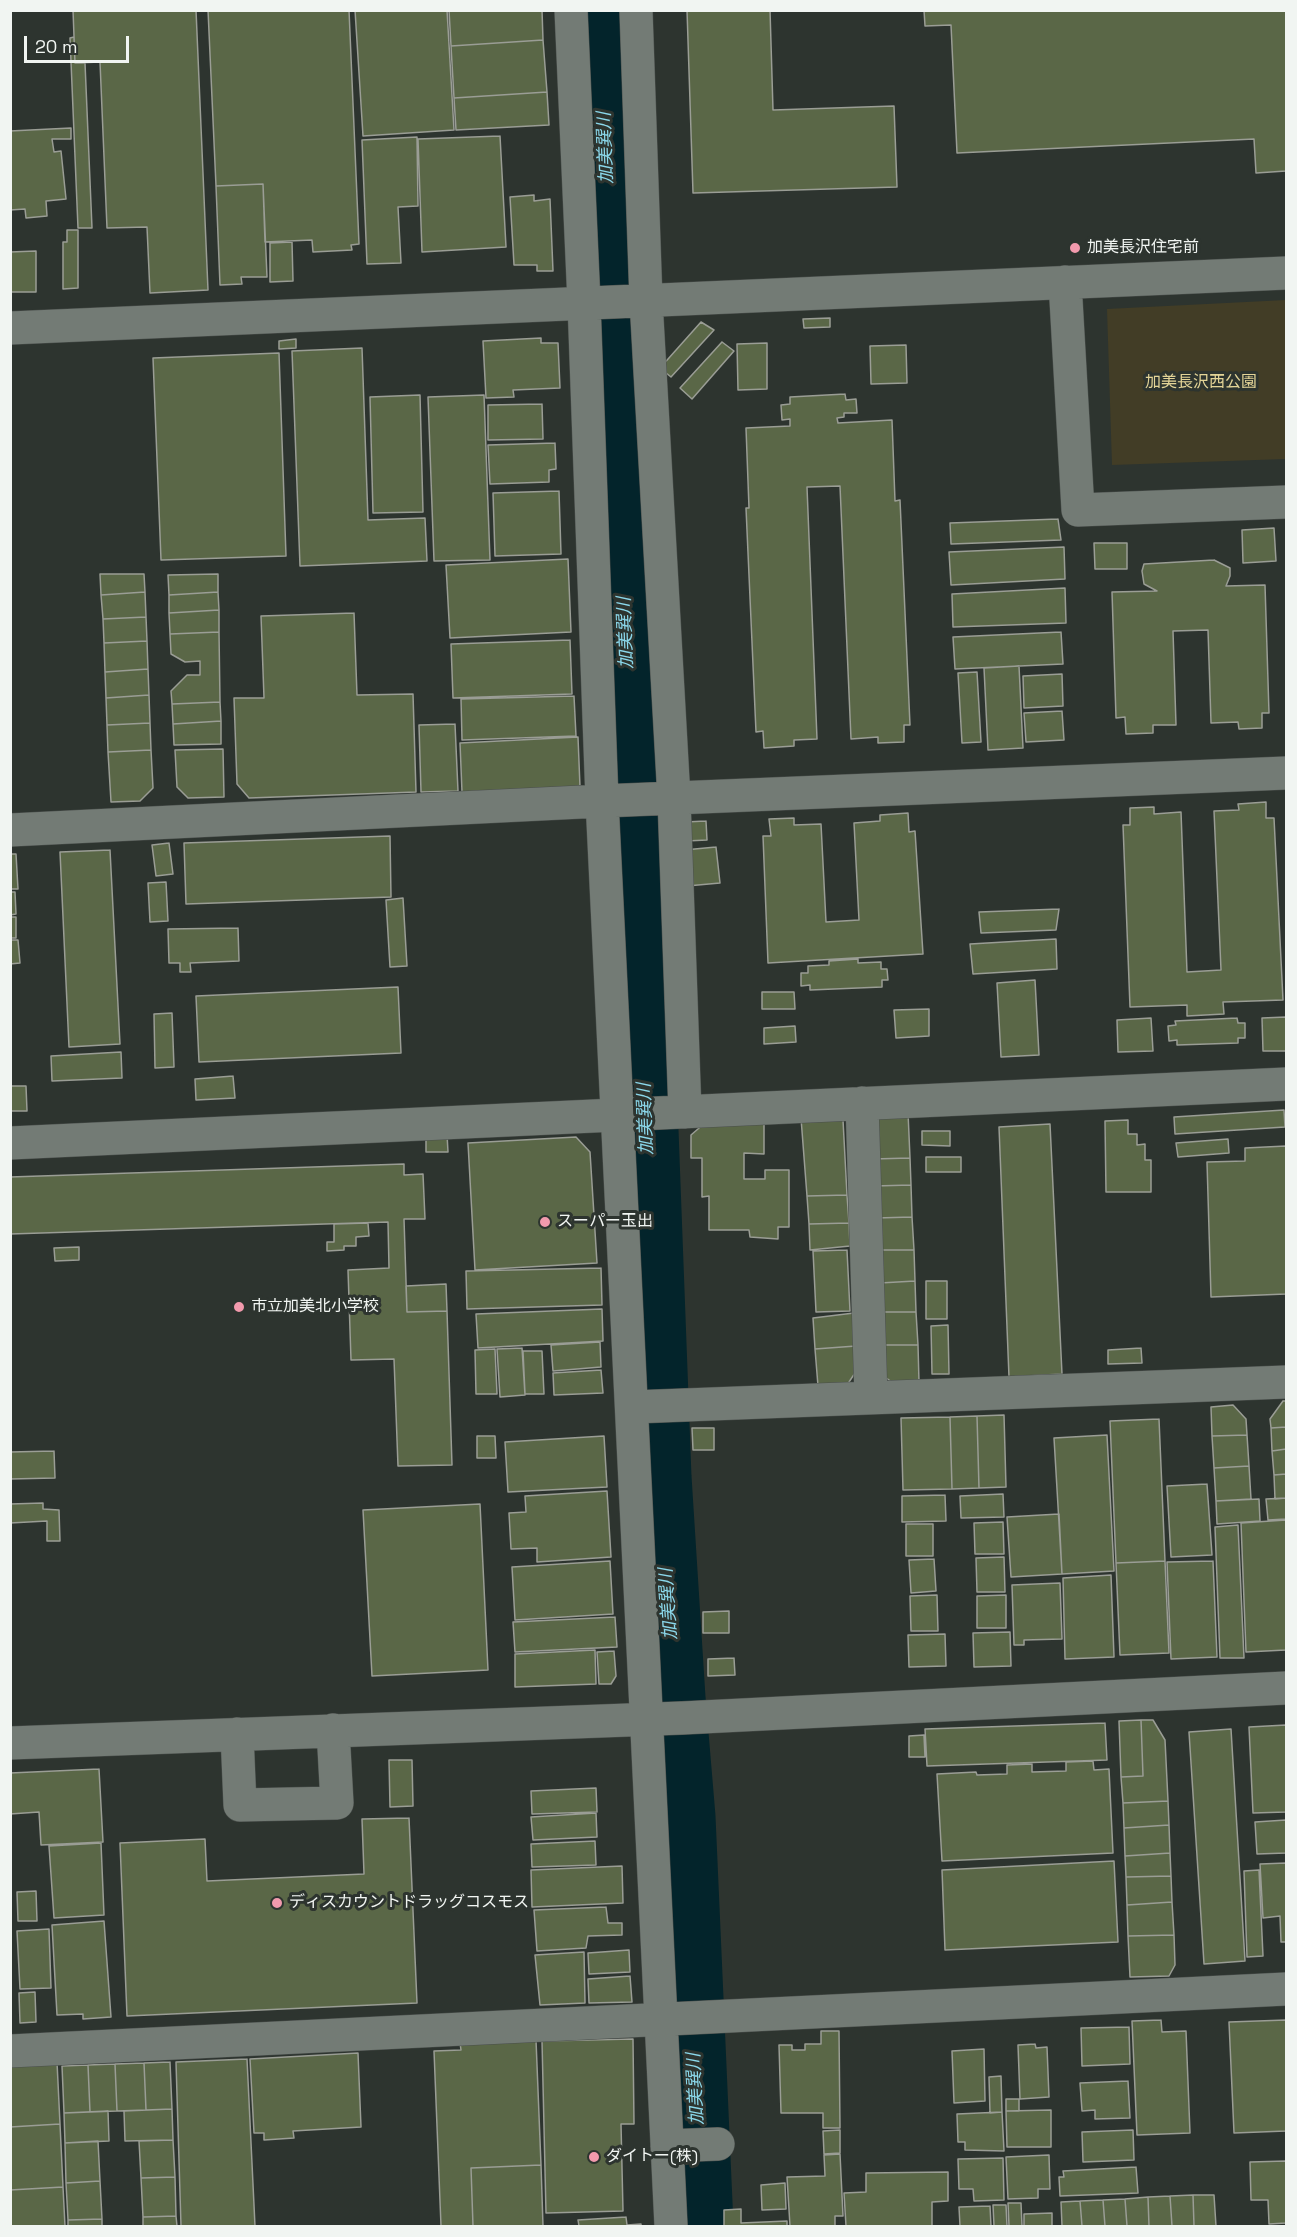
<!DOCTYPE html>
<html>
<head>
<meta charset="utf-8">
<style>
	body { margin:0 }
	#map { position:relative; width:1297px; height:2237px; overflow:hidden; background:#2d342f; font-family:"Space Grotesk",sans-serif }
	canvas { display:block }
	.frame { position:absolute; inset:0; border:12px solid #f1f5f2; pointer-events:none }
	.scale { position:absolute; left:24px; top:36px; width:105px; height:27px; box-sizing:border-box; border:3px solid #f1f5f2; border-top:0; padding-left:8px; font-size:18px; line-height:21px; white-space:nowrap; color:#f1f5f2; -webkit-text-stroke:4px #2d342f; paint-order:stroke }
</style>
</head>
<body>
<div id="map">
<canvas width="1297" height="2237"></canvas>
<div class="frame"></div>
<div class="scale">20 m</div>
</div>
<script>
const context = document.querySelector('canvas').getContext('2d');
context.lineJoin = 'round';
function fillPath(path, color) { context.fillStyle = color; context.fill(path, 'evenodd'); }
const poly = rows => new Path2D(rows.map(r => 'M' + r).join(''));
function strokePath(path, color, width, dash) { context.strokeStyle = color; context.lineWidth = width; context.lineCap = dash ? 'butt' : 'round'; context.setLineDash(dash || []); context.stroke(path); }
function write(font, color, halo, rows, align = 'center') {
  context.font = font + ' "Space Grotesk","Noto Sans JP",sans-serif'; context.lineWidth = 6; context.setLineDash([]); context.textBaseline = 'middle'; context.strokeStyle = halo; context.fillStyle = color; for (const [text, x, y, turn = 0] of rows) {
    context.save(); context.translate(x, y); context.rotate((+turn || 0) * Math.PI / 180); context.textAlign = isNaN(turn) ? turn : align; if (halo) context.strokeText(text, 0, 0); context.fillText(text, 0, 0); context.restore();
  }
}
const green = poly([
	[1286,300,1286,469,1285,459,1112,465,1107,309]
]);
const river = poly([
	[601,10,634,784,660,1477,674,1698,684,1817,702,2226]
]);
const building = poly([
	[73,10,196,10,208,290,150,293,147,227,107,228,100,62,75,63,73,10],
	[208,10,349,10,359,244,351,245,352,250,313,252,312,240,265,242,263,184,216,186,208,10],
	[355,10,447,10,454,130,363,136,355,10],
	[449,10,542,10,543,40,451,46,449,10],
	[687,10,770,10,773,110,894,106,897,187,693,193,687,10],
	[924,10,1286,10,1286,171,1256,173,1254,139,957,153,951,25,925,26,924,10],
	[74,37,75,63,85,63,92,228,78,228,70,38,74,37],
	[543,40,547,92,454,98,451,46,543,40],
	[547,92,549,125,456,130,454,98,547,92],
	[71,128,71,139,52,139,54,152,61,151,66,199,46,201,47,216,26,218,25,209,10,210,10,131,71,128],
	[500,136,506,247,422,252,418,139,500,136],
	[417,137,418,206,398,207,401,263,367,264,362,140,417,137],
	[263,184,267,277,241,277,242,284,220,285,216,186,263,184],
	[534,195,534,201,550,199,553,271,537,271,537,265,514,265,510,197,534,195],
	[67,230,78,230,78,288,63,289,63,242,67,242,67,230],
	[292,242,293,281,270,282,270,243,292,242],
	[36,251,36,292,10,292,10,252,36,251],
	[830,318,830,327,804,328,803,319,830,318],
	[701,322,714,330,671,377,660,368,701,322],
	[541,338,541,343,558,343,560,388,513,390,514,397,486,398,483,341,541,338],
	[296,339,296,348,279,349,279,341,296,339],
	[722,342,734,351,692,399,680,388,722,342],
	[767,343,767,389,738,390,737,344,767,343],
	[906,345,907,383,871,384,870,346,906,345],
	[362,348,368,520,425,518,427,561,300,566,292,351,362,348],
	[279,353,286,556,161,560,153,358,279,353],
	[845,394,846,400,856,399,857,413,844,413,844,417,837,418,838,423,892,420,895,501,900,500,910,725,904,725,904,742,878,743,878,737,851,739,840,486,807,487,817,739,794,740,794,746,764,748,763,731,756,732,746,508,749,508,746,428,790,426,790,419,782,420,781,405,790,404,790,397,845,394],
	[420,395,423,512,373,513,370,397,420,395],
	[484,395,490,560,434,561,428,397,484,395],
	[542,404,543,439,488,440,488,405,542,404],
	[555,443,556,469,549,470,549,482,490,484,488,445,555,443],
	[559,491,561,554,495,556,493,493,559,491],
	[1058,519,1061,540,951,544,950,523,1058,519],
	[1274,528,1276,561,1243,563,1242,530,1274,528],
	[1094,543,1127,543,1127,569,1095,569,1094,543],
	[1064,547,1065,579,951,585,949,552,1064,547],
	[568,559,571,632,450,638,446,565,568,559],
	[1214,560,1230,568,1230,576,1226,586,1265,585,1269,713,1262,713,1262,728,1239,729,1238,722,1211,723,1208,630,1173,631,1176,725,1153,725,1153,733,1126,734,1125,717,1116,718,1112,592,1157,591,1144,584,1142,571,1144,564,1214,560],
	[100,574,144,574,145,592,101,595,100,574],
	[218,574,218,592,169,595,168,575,218,574],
	[1065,588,1066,623,953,627,952,594,1065,588],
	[145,592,146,617,103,619,101,595,145,592],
	[218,592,219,610,169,613,169,595,218,592],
	[219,610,219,632,170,634,169,613,219,610],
	[354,613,357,695,413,694,416,792,249,798,237,784,234,698,264,698,261,616,354,613],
	[146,617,147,641,104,643,103,619,146,617],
	[219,632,220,702,172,704,171,691,187,675,200,675,200,661,185,662,171,654,170,634,219,632],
	[1061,632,1063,664,955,669,953,637,1061,632],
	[570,640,572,694,453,698,451,644,570,640],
	[147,641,148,669,105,672,104,643,147,641],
	[1019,666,1023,748,988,750,984,668,1019,666],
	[148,669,149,695,106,698,105,672,148,669],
	[977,672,981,742,962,743,958,673,977,672],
	[1062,674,1063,706,1024,708,1023,676,1062,674],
	[149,695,150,723,107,725,106,698,149,695],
	[574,696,576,736,462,740,461,699,574,696],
	[220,702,221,721,173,724,172,704,220,702],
	[1062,711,1064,740,1026,742,1024,713,1062,711],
	[221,721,221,744,174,745,173,724,221,721],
	[150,723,151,750,108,752,107,725,150,723],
	[455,724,458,791,421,792,419,725,455,724],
	[578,737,580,787,462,792,460,743,578,737],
	[223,749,224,797,188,798,177,787,175,750,223,749],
	[151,750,153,788,140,801,111,802,108,752,151,750],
	[1266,802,1266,818,1274,818,1283,1000,1223,1002,1224,1014,1187,1016,1187,1005,1130,1007,1123,825,1130,825,1130,808,1154,807,1154,814,1181,812,1187,972,1221,970,1214,811,1239,810,1238,804,1266,802],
	[908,813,909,832,915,831,923,954,768,963,763,836,771,836,769,819,794,818,794,825,821,824,826,922,859,920,854,823,880,821,880,815,908,813],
	[706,821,707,840,686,841,685,822,706,821],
	[390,836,391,897,186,904,184,843,390,836],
	[169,843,173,874,156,876,152,845,169,843],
	[716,847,720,883,687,886,684,850,716,847],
	[110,850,120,1044,69,1047,60,852,110,850],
	[10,854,16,854,18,889,10,889,10,854],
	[166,882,168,921,150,922,148,883,166,882],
	[10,892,15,892,16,914,10,915,10,892],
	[403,898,407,966,390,967,386,900,403,898],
	[1059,909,1056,930,981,933,979,912,1059,909],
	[10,917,16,917,16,938,10,938,10,917],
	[238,928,239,961,190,963,191,972,180,972,180,963,169,963,168,929,238,928],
	[1056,939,1057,969,973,974,970,944,1056,939],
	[10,940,18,940,20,963,10,964,10,940],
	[858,959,858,963,881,962,881,969,887,969,888,980,882,980,882,987,810,990,810,985,801,986,801,973,808,973,808,966,829,965,829,961,858,959],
	[1035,980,1039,1055,1001,1057,997,983,1035,980],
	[398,987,401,1053,199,1062,196,996,398,987],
	[762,992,794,992,795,1009,762,1009,762,992],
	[929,1009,929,1036,896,1038,894,1010,929,1009],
	[172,1013,174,1067,155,1068,154,1014,172,1013],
	[1286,1017,1286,1051,1263,1051,1262,1018,1286,1017],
	[1151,1018,1153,1051,1118,1052,1117,1020,1151,1018],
	[1237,1018,1238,1023,1245,1023,1245,1038,1238,1038,1238,1043,1177,1045,1177,1040,1169,1041,1168,1026,1176,1025,1175,1021,1237,1018],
	[795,1026,796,1042,764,1044,764,1028,795,1026],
	[121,1052,122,1078,52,1081,51,1056,121,1052],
	[233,1076,235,1098,196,1100,195,1079,233,1076],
	[10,1086,26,1086,27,1111,10,1111,10,1086],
	[1284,1110,1285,1127,1175,1134,1174,1117,1284,1110],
	[908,1112,910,1158,873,1159,876,1114,908,1112],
	[801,1118,843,1120,847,1195,807,1196,801,1118],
	[1128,1120,1128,1134,1137,1134,1137,1145,1145,1144,1145,1160,1151,1160,1151,1192,1106,1192,1105,1121,1128,1120],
	[706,1122,764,1122,764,1154,744,1153,744,1179,765,1179,765,1170,789,1170,789,1227,778,1227,778,1239,750,1237,749,1230,709,1230,709,1196,702,1197,702,1158,691,1158,691,1135,706,1122],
	[1050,1124,1062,1374,1009,1377,999,1127,1050,1124],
	[922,1131,950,1131,950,1146,922,1145,922,1131],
	[447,1134,448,1152,426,1152,426,1135,447,1134],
	[576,1137,590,1152,597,1263,475,1270,468,1143,576,1137],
	[1228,1139,1229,1153,1178,1157,1176,1143,1228,1139],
	[1286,1146,1286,1294,1211,1297,1207,1162,1245,1161,1245,1148,1286,1146],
	[926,1157,961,1157,961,1172,926,1172,926,1157],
	[910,1158,911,1185,874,1186,873,1159,910,1158],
	[404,1164,404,1175,423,1174,425,1219,404,1219,407,1312,447,1311,452,1465,398,1466,394,1359,351,1360,348,1270,389,1268,388,1222,10,1234,10,1177,404,1164],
	[911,1185,912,1217,876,1218,874,1186,911,1185],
	[847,1195,849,1223,809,1224,807,1196,847,1195],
	[912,1217,914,1250,878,1250,876,1218,912,1217],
	[368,1223,369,1236,356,1237,356,1246,344,1246,344,1250,327,1251,327,1242,334,1242,334,1224,368,1223],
	[849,1223,850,1246,810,1250,809,1224,849,1223],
	[79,1247,79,1260,55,1261,54,1248,79,1247],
	[847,1250,850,1311,816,1312,813,1251,847,1250],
	[878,1250,914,1250,915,1281,880,1283,878,1250],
	[601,1268,602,1305,467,1309,466,1271,601,1268],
	[915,1281,916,1312,882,1312,880,1283,915,1281],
	[926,1281,947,1281,947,1319,926,1319,926,1281],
	[446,1284,447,1311,407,1312,406,1286,446,1284],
	[602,1309,603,1341,478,1348,476,1314,602,1309],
	[882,1312,916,1312,918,1345,884,1345,882,1312],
	[854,1313,856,1346,815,1349,813,1318,854,1313],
	[948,1325,949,1374,932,1374,931,1326,948,1325],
	[600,1342,601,1367,553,1371,551,1345,600,1342],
	[884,1345,918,1345,919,1382,893,1383,885,1377,884,1345],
	[856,1346,857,1370,847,1385,818,1386,815,1349,856,1346],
	[522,1348,525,1395,500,1397,497,1349,522,1348],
	[1141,1348,1142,1363,1108,1364,1108,1350,1141,1348],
	[495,1349,497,1394,476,1394,475,1350,495,1349],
	[523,1351,542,1351,544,1394,525,1394,523,1351],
	[601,1370,603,1393,554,1395,553,1373,601,1370],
	[1283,1401,1286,1401,1286,1427,1271,1428,1270,1419,1283,1401],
	[1233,1405,1246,1419,1247,1435,1212,1436,1211,1407,1233,1405],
	[1004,1415,1006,1487,979,1488,977,1416,1004,1415],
	[977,1416,979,1488,952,1489,950,1417,977,1416],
	[950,1417,952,1489,903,1490,901,1418,950,1417],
	[1159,1419,1165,1561,1116,1563,1110,1421,1159,1419],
	[1286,1427,1286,1449,1272,1451,1271,1428,1286,1427],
	[692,1428,714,1428,714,1450,693,1450,692,1428],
	[1107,1435,1114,1571,1062,1574,1054,1438,1107,1435],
	[1247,1435,1249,1466,1214,1468,1212,1436,1247,1435],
	[477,1436,495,1436,496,1458,477,1458,477,1436],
	[604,1436,607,1487,508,1492,505,1442,604,1436],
	[1286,1449,1286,1474,1274,1475,1272,1451,1286,1449],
	[54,1451,55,1478,10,1479,10,1452,54,1451],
	[1249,1466,1251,1499,1216,1501,1214,1468,1249,1466],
	[1286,1474,1286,1498,1275,1499,1274,1475,1286,1474],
	[1207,1484,1212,1555,1171,1557,1167,1486,1207,1484],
	[607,1491,611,1557,537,1562,537,1548,511,1549,509,1513,526,1512,525,1496,607,1491],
	[1003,1494,1004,1517,961,1518,960,1496,1003,1494],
	[945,1495,946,1521,902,1522,902,1496,945,1495],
	[1286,1498,1286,1519,1268,1520,1266,1499,1286,1498],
	[1259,1499,1260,1521,1217,1524,1216,1501,1259,1499],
	[43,1503,43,1509,59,1510,60,1541,47,1541,47,1521,10,1523,10,1504,43,1503],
	[480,1504,488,1670,372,1676,363,1510,480,1504],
	[1059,1514,1062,1574,1011,1577,1007,1517,1059,1514],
	[1286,1520,1286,1650,1246,1652,1241,1523,1286,1520],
	[1003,1522,1004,1554,975,1554,974,1523,1003,1522],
	[906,1524,933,1524,933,1556,906,1556,906,1524],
	[1238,1525,1244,1658,1220,1658,1215,1527,1238,1525],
	[1004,1557,1005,1592,977,1592,976,1558,1004,1557],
	[934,1559,936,1591,911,1593,909,1560,934,1559],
	[610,1561,613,1614,515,1620,512,1567,610,1561],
	[1165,1561,1169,1653,1120,1655,1116,1563,1165,1561],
	[1213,1561,1217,1657,1171,1659,1167,1562,1213,1561],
	[1111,1575,1114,1657,1065,1659,1063,1578,1111,1575],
	[1060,1583,1062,1639,1024,1640,1024,1645,1014,1645,1012,1585,1060,1583],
	[937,1595,938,1631,911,1631,910,1596,937,1595],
	[1006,1595,1006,1628,977,1628,977,1596,1006,1595],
	[729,1611,729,1633,703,1633,703,1612,729,1611],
	[615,1617,617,1647,515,1652,513,1622,615,1617],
	[1010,1632,1011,1666,974,1667,973,1633,1010,1632],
	[945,1634,946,1666,909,1667,908,1635,945,1634],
	[595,1650,596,1684,515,1687,515,1654,595,1650],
	[614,1651,616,1676,611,1684,599,1684,597,1652,614,1651],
	[734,1658,735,1675,708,1676,708,1659,734,1658],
	[1141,1720,1143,1776,1121,1777,1119,1721,1141,1720],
	[1141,1720,1153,1720,1165,1740,1168,1801,1123,1803,1121,1777,1143,1776,1141,1720],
	[1105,1723,1107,1760,927,1766,925,1729,1105,1723],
	[1286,1725,1286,1812,1253,1813,1249,1727,1286,1725],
	[1231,1729,1245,1961,1204,1964,1189,1732,1231,1729],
	[924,1735,925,1757,909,1757,909,1736,924,1735],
	[389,1760,412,1760,413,1806,390,1807,389,1760],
	[1093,1761,1094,1770,1109,1769,1113,1853,942,1861,937,1774,976,1772,977,1775,1007,1774,1007,1765,1032,1764,1032,1772,1066,1771,1066,1762,1093,1761],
	[99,1769,103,1842,41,1845,39,1812,10,1814,10,1773,99,1769],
	[596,1788,597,1812,532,1814,531,1791,596,1788],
	[1168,1801,1169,1825,1124,1828,1123,1803,1168,1801],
	[596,1813,597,1837,533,1840,531,1817,596,1813],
	[409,1818,417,2003,127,2016,120,1843,205,1839,207,1881,364,1874,362,1819,409,1818],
	[1286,1820,1286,1853,1257,1854,1255,1822,1286,1820],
	[1169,1825,1170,1853,1125,1856,1124,1828,1169,1825],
	[595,1841,596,1865,532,1867,531,1844,595,1841],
	[101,1843,104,1915,54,1918,49,1846,101,1843],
	[1170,1853,1171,1876,1126,1877,1125,1856,1170,1853],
	[1114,1861,1118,1942,945,1950,942,1870,1114,1861],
	[1286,1863,1286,1942,1281,1942,1280,1916,1263,1918,1260,1864,1286,1863],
	[622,1866,623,1903,532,1907,531,1870,622,1866],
	[1259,1870,1263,1956,1247,1957,1244,1871,1259,1870],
	[1171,1876,1172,1902,1127,1905,1126,1877,1171,1876],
	[36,1891,37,1921,18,1921,17,1892,36,1891],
	[1172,1902,1174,1935,1128,1936,1127,1905,1172,1902],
	[606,1907,608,1923,622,1923,622,1935,588,1936,586,1948,537,1951,534,1910,606,1907],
	[104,1921,111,2017,83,2019,83,2014,57,2015,52,1925,104,1921],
	[49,1929,51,1988,20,1989,17,1931,49,1929],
	[1174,1935,1175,1965,1169,1976,1130,1977,1128,1936,1174,1935],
	[629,1950,630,1972,589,1974,588,1953,629,1950],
	[584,1952,585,2003,540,2005,535,1955,584,1952],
	[630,1976,632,2002,589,2003,588,1979,630,1976],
	[35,1992,36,2022,20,2023,19,1993,35,1992],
	[1161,2020,1162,2032,1186,2031,1190,2133,1137,2135,1132,2021,1161,2020],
	[1286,2020,1286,2131,1234,2133,1229,2022,1286,2020],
	[1129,2027,1130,2064,1082,2066,1081,2028,1129,2027],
	[821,2031,839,2031,840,2128,823,2128,823,2113,781,2113,779,2045,792,2045,792,2050,805,2050,805,2044,821,2044,821,2031],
	[633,2039,634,2124,621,2124,623,2211,546,2213,542,2041,633,2039],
	[536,2040,541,2165,471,2168,473,2226,441,2226,434,2051,461,2050,460,2043,536,2040],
	[1035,2044,1036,2048,1047,2047,1049,2097,1020,2099,1018,2045,1035,2044],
	[984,2049,985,2101,954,2103,952,2051,984,2049],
	[358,2053,361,2127,293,2131,294,2138,264,2140,264,2133,254,2133,250,2059,358,2053],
	[247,2059,255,2226,181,2226,176,2062,247,2059],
	[57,2062,60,2124,10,2127,10,2064,57,2062],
	[170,2062,172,2109,146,2110,144,2063,170,2062],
	[144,2063,146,2110,117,2111,115,2064,144,2063],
	[115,2064,117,2111,90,2112,88,2065,115,2064],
	[88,2065,90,2112,64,2113,62,2066,88,2065],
	[1001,2076,1002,2112,990,2113,989,2077,1001,2076],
	[1128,2081,1130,2118,1095,2119,1095,2110,1082,2111,1080,2083,1128,2081],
	[1006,2099,1019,2099,1019,2111,1006,2111,1006,2099],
	[172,2109,173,2140,125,2141,124,2111,172,2109],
	[1051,2110,1051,2147,1007,2147,1006,2111,1051,2110],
	[108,2111,109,2141,65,2143,64,2113,108,2111],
	[1002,2112,1004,2151,965,2150,965,2142,958,2142,957,2114,1002,2112],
	[60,2124,63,2187,10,2190,10,2127,60,2124],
	[840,2130,840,2153,824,2154,823,2131,840,2130],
	[1133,2130,1134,2160,1083,2162,1082,2132,1133,2130],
	[173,2140,175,2177,141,2178,139,2141,173,2140],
	[98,2141,100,2181,66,2183,65,2143,98,2141],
	[840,2154,843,2216,835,2216,835,2226,790,2226,787,2177,825,2176,824,2155,840,2154],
	[1049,2155,1050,2189,1038,2189,1038,2198,1008,2199,1006,2157,1049,2155],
	[1003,2158,1004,2200,974,2201,973,2189,959,2189,958,2159,1003,2158],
	[1286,2161,1286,2223,1269,2224,1268,2200,1251,2200,1250,2162,1286,2161],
	[541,2165,543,2226,473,2226,471,2168,541,2165],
	[1136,2167,1138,2193,1060,2196,1059,2177,1064,2177,1063,2171,1136,2167],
	[948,2172,948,2201,932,2202,932,2226,846,2226,844,2193,866,2192,866,2173,948,2172],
	[175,2177,176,2216,143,2217,141,2178,175,2177],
	[100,2181,102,2219,68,2220,66,2183,100,2181],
	[785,2183,786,2209,762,2210,761,2185,785,2183],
	[63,2187,65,2226,10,2226,10,2190,63,2187],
	[1193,2195,1194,2226,1172,2226,1170,2196,1193,2195],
	[1193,2195,1214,2195,1216,2226,1194,2226,1193,2195],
	[1170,2196,1172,2226,1149,2226,1148,2197,1170,2196],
	[1148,2197,1149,2226,1127,2226,1125,2199,1148,2197],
	[1125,2199,1127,2226,1105,2226,1103,2200,1125,2199],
	[1103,2200,1105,2226,1082,2226,1080,2201,1103,2200],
	[1080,2201,1082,2226,1062,2226,1061,2202,1080,2201],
	[1008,2203,1021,2203,1022,2226,1009,2226,1008,2203],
	[993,2205,1006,2205,1007,2226,994,2226,993,2205],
	[990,2206,991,2226,960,2226,959,2207,990,2206],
	[741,2209,741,2223,787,2221,787,2226,724,2226,724,2210,741,2209],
	[1052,2213,1052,2226,1024,2226,1024,2214,1052,2213],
	[176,2216,177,2226,143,2226,143,2217,176,2216],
	[626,2217,627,2225,641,2224,641,2226,579,2226,578,2220,626,2217],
	[102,2219,102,2226,68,2226,68,2220,102,2219]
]);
const minor = poly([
	[571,10,584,303,602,801,671,2226],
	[636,10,646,300,674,798,685,1112],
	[1065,282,1078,510,1286,502],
	[10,328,1286,273],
	[10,830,602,801,1286,773],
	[862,1103,871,1397],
	[10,1143,1286,1084],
	[633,1407,1286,1382],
	[237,1734,240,1805,337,1803,333,1730],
	[10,1743,682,1718,1286,1688],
	[10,2051,1286,1989],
	[667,2146,718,2144]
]);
const markers = [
	[1075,248,6,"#f29aad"],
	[545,1222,6,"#f29aad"],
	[239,1307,6,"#f29aad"],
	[277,1903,6,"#f29aad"],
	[594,2157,6,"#f29aad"]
];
const poiNames = [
	["加美長沢住宅前",1087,248],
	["スーパー玉出",557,1222],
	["市立加美北小学校",251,1307],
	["ディスカウントドラッグコスモス",289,1903],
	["ダイトー(株)",606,2157]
];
const parkNames = [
	["加美長沢西公園",1201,383]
];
const waterNames = [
	["加美巽川",606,148,-92],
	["加美巽川",626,633,-92],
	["加美巽川",646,1119,-92],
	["加美巽川",669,1604,-94],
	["加美巽川",696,2089,-93]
];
fillPath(green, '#423d26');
strokePath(river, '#03242b', 63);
fillPath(building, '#5a6747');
strokePath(building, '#9a9d95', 1.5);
strokePath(minor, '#4a4f4c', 34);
strokePath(minor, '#737b75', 33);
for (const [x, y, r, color] of markers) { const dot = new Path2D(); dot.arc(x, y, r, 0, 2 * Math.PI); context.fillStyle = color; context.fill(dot); strokePath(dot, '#2d342f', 2); }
write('16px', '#f1f5f2', '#2d342f', poiNames, 'left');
write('16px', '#e3d497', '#2d342f', parkNames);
write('italic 18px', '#8bd8eb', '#2d342f', waterNames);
</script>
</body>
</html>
